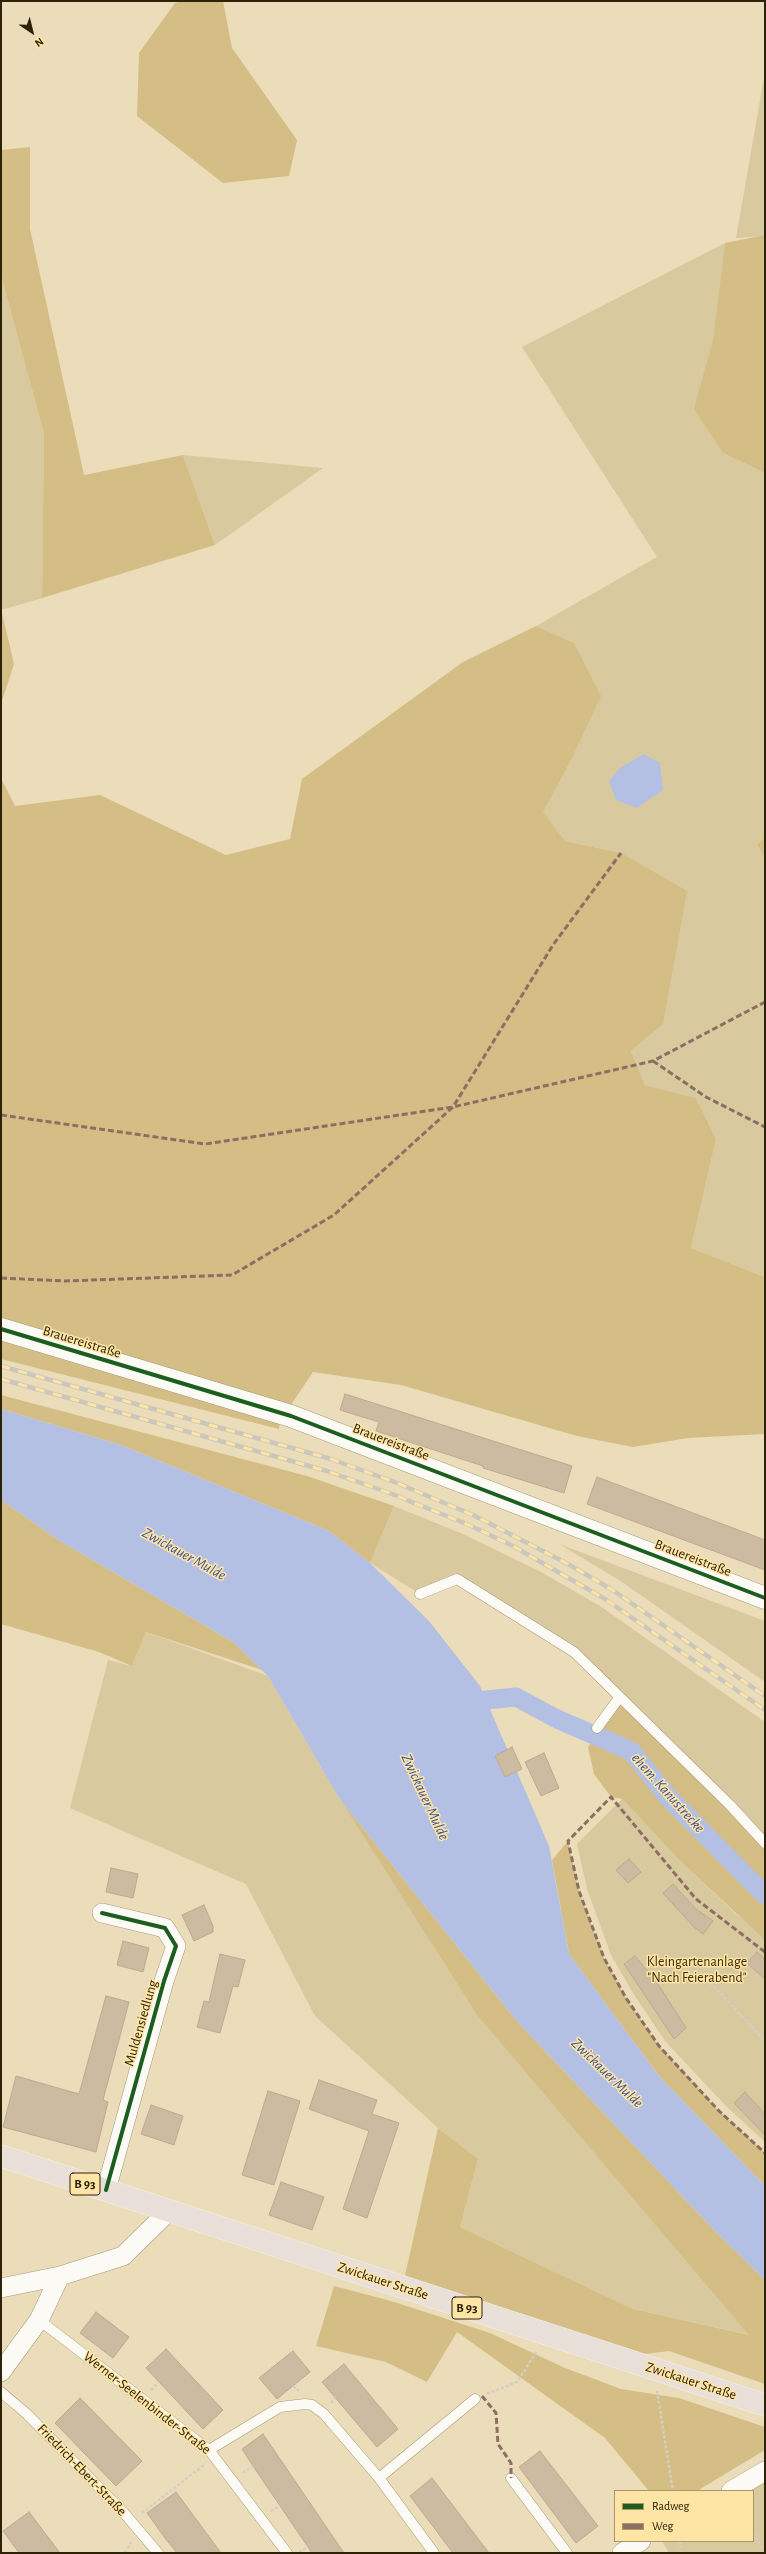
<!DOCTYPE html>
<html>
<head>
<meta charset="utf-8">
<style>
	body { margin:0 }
	#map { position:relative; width:766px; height:2554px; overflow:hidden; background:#ebddb9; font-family:"Alegreya Sans",sans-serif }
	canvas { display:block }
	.frame { position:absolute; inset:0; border:2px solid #2c2208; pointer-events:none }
	.legend { position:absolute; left:614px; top:2490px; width:140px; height:52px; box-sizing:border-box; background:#ffe5a5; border:1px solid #ab9766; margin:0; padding:5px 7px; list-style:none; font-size:12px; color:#2c2208 }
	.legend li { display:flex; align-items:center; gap:8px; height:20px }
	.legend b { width:20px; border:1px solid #ab9766 }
	.north { position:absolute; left:12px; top:12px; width:40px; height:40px; -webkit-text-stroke:3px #ffe5a5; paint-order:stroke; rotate:145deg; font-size:11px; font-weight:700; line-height:16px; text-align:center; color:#2c2208 }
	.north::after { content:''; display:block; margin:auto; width:14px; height:18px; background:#2c2208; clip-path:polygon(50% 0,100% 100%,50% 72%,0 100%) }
</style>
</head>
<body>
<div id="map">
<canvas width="766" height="2554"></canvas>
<div class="frame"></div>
<ul class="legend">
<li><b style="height:5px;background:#1b5e20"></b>Radweg</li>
<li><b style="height:5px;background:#8d6e63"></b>Weg</li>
</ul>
<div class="north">N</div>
</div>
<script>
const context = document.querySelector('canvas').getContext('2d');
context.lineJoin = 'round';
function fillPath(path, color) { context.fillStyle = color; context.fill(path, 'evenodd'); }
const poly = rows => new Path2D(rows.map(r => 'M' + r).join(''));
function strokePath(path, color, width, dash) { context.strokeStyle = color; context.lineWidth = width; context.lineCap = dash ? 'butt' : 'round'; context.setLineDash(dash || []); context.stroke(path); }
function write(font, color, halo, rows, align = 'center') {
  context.font = font + ' "Alegreya Sans",sans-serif'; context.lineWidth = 3; context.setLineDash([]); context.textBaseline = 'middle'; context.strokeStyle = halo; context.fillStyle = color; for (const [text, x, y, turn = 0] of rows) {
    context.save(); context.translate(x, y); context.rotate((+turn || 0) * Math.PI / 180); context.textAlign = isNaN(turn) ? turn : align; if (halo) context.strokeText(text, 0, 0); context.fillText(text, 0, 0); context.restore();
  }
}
const green = poly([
	[765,72,765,236,736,238],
	[725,243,713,339,695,409,723,453,765,473,765,837,757,845,765,858,765,1277,691,1248,716,1139,696,1098,645,1085,631,1051,663,1024,621,853,565,841,542,812,569,764,574,643,536,626,657,557,522,347],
	[1,275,44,434,42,598,1,610],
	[183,455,323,468,215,545],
	[394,1506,463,1534,541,1572,600,1606,765,1722,765,1843,574,1652,457,1579,420,1594,370,1563],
	[559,1544,765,1621,765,1682,619,1580],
	[146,1632,268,1676,339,1798,478,2015,750,2335,633,2309,460,2227,478,2159,438,2128,315,2016,246,1884,70,1808,108,1660,132,1666],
	[623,1798,679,1860,736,1914,765,1936,765,2142,725,2105,665,2041,633,1993,611,1955,587,1889,577,1844],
	[765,2471,765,2553,669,2553,662,2541,753,2541,753,2491,731,2491]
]);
const forest = poly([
	[183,1,223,1,232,48,297,140,289,176,223,183,137,116,139,53,175,3],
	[30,147,30,229,84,475,183,455,215,545,42,598,44,434,1,275,1,150],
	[765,235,765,473,723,453,694,409,713,339,725,243],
	[1,609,14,664,1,704],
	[536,626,574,643,601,696,569,764,543,812,565,841,621,853,687,891,663,1024,631,1051,645,1085,696,1098,716,1139,691,1248,765,1277,765,1434,688,1438,633,1447,577,1436,401,1385,313,1372,280,1421,279,1429,1,1359,1,778,15,806,100,795,226,855,290,839,302,779,463,662],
	[765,837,765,858,757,845],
	[1,1395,307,1476,394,1506,370,1563,329,1531,121,1445,1,1409],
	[1,1500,60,1541,233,1642,262,1670,146,1632,132,1666,99,1652,1,1624],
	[619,1698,765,1843,765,1940,679,1860,623,1799,611,1797,594,1774,588,1747],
	[339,1798,515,2019,714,2230,765,2280,765,2384,669,2351,637,2355,404,2280,438,2128,478,2159,460,2227,633,2309,749,2335,478,2016],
	[568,1841,579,1891,604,1958,626,1998,659,2046,719,2111,765,2153,765,2186,659,2076,569,1954,552,1860],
	[334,2286,391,2301,490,2333,565,2368,621,2389,679,2398,762,2426,765,2427,765,2450,697,2491,649,2491,605,2438,457,2332,427,2382,386,2362,316,2346]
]);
const water = poly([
	[644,754,660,763,663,790,637,808,616,800,609,781,620,768],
	[1,1409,121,1445,329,1531,370,1563,429,1621,480,1686,549,1846,569,1954,659,2076,765,2186,765,2280,714,2230,515,2019,339,1798,268,1676,233,1642,60,1541,1,1500]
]);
const canal = poly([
	[486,1700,516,1697,557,1719,631,1751,669,1798,765,1895]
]);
const building = poly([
	[345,1394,572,1466,564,1493,483,1468,483,1466,376,1431,379,1422,340,1410,345,1394],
	[597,1477,765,1540,765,1570,587,1504,597,1477],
	[512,1747,522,1769,505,1777,495,1756,512,1747],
	[544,1753,559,1788,541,1796,525,1762,544,1753],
	[629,1859,641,1872,628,1883,616,1870,629,1859],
	[111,1868,138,1874,133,1898,106,1892,111,1868],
	[673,1884,696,1909,713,1921,703,1934,694,1927,663,1893,673,1884],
	[204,1905,213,1926,213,1932,194,1941,182,1915,204,1905],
	[123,1941,149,1948,143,1972,117,1965,123,1941],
	[757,1952,765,1959,765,1979,747,1963,757,1952],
	[220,1954,245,1960,238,1987,233,1986,220,2033,197,2027,204,2001,209,2002,220,1954],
	[635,1956,658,1984,686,2028,674,2039,624,1964,635,1956],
	[106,1996,129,2002,103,2100,108,2102,96,2152,3,2127,16,2076,79,2094,106,1996],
	[319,2080,377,2100,372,2114,399,2123,367,2218,343,2209,369,2131,309,2109,319,2080],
	[268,2091,300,2101,274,2185,242,2175,268,2091],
	[745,2092,765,2114,765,2135,734,2103,745,2092],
	[151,2105,183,2116,174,2145,141,2134,151,2105],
	[281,2182,324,2197,312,2230,269,2215,281,2182],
	[96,2312,129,2337,113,2358,80,2333,96,2312],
	[166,2349,223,2410,203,2429,146,2368,166,2349],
	[293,2351,310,2372,277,2399,259,2378,293,2351],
	[344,2364,398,2429,377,2447,322,2382,344,2364],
	[80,2398,142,2461,116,2486,55,2423,80,2398],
	[263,2434,344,2553,312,2553,253,2466,242,2449,263,2434],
	[540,2451,598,2526,576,2543,519,2467,540,2451],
	[432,2478,489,2553,453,2553,410,2496,432,2478],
	[176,2492,221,2553,177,2553,165,2538,147,2513,176,2492],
	[29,2512,60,2553,19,2553,3,2531,29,2512]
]);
const path = poly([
	[707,1979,765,2041],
	[293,2386,299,2391],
	[151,2390,159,2382],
	[657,2391,673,2491],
	[487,2394,517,2382,537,2351],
	[331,2403,335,2397],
	[243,2473,253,2466],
	[271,2511,280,2506],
	[142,2513,204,2465],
	[753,2533,765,2553],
	[680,2541,681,2553],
	[299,2552,308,2547],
	[16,2553,18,2552],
	[125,2553,131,2542]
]);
const service = poly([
	[420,1594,457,1579,574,1652,730,1805,765,1843],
	[597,1728,619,1698],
	[39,2320,209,2450,287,2553],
	[1,2392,27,2414,124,2513,158,2553],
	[209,2450,280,2407,305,2404,312,2405,324,2414,379,2478,434,2553],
	[379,2478,475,2399],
	[511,2478,567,2553]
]);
const minor = poly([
	[102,1913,165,1928,176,1946,164,1981,106,2190],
	[1,2288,60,2276,123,2256,169,2211],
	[1,2372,39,2320,60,2276],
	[731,2491,765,2471],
	[622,2553,641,2541]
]);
const tertiary = poly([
	[1,1329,291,1416,765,1598]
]);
const primary = poly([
	[1,2156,765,2405]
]);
const rail = poly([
	[1,1366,331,1459,397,1483,473,1515,568,1564,611,1589,765,1696],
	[1,1379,327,1471,392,1494,469,1525,513,1546,605,1599,765,1710]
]);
const quiet = poly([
	[653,1061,706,1097,765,1127],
	[1,1115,205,1144,453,1107,653,1061,765,1002],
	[1,1278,65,1281,232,1275,334,1215,453,1107,553,945,621,853],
	[765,1952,696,1899,611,1797,568,1841,579,1891,604,1958,626,1998,659,2046,719,2111,765,2153],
	[482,2396,496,2413,498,2444,511,2463,511,2478]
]);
const cycleway = poly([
	[1,1329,291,1416,765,1598],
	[102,1913,165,1928,176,1946,164,1981,106,2190]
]);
const shields = [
	[85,2184,30],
	[467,2308,30]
];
const shieldNames = [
	["B 93",85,2184],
	["B 93",467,2308]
];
const streetNames = [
	["Brauereistraße",82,1342,17],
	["Brauereistraße",391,1442,21],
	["Brauereistraße",693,1558,21],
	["Muldensiedlung",141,2023,-74],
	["Zwickauer Straße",383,2281,18],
	["Zwickauer Straße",691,2381,18],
	["Werner-Seelenbinder-Straße",147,2403,38],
	["Friedrich-Ebert-Straße",82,2470,46]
];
const parkNames = [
	["Kleingartenanlage",697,1962],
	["\"Nach Feierabend\"",697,1978]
];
const waterNames = [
	["Zwickauer Mulde",184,1554,29],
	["ehem. Kanustrecke",668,1793,48],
	["Zwickauer Mulde",425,1797,65],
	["Zwickauer Mulde",607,2073,44]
];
fillPath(green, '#d9c99f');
fillPath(forest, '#d4be85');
fillPath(water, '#b3c0e3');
strokePath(canal, '#b3c0e3', 19);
fillPath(building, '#ccbba0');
strokePath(building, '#baab91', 1);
strokePath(service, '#a59a7e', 11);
strokePath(minor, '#a59a7e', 20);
strokePath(tertiary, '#a59a7e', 23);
strokePath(primary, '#f6f0e0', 23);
strokePath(path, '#d4cfc4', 2.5, [3, 2]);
strokePath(service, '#fcfaf4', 10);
strokePath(minor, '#fcfaf4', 19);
strokePath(tertiary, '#fcfaf4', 22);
strokePath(primary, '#eae0da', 22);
strokePath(rail, '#cbc7bc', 4.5);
strokePath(rail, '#ffe5a5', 3, [9]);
strokePath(quiet, '#8d6e63', 3, [6, 3]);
strokePath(cycleway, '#1b5e20', 4);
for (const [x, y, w] of shields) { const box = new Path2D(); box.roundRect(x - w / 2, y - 11, w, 22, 3); context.fillStyle = '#ffe5a5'; context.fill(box); strokePath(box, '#2c2208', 1); }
write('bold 13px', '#2c2208', null, shieldNames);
write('14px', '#2c2208', '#ffe5a5', streetNames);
write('14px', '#362a08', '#ffe5a5', parkNames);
write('italic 15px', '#39509e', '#ffe5a5', waterNames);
</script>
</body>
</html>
